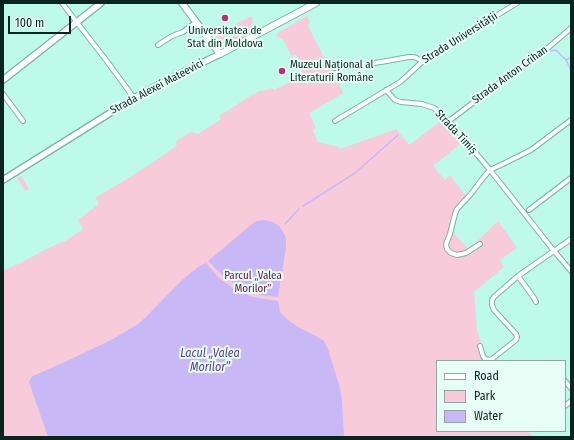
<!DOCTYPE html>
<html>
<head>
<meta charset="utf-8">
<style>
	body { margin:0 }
	#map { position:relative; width:574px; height:440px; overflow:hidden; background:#bdfae9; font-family:"Fira Sans Condensed",sans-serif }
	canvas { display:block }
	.frame { position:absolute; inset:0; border:4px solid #0c241e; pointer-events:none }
	.legend { position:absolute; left:436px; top:360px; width:130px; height:72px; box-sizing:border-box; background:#e7fef7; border:1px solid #8fa7a0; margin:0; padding:5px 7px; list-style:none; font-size:12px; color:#0c241e }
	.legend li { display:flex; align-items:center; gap:8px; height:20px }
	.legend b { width:20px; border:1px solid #8fa7a0 }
	.scale { position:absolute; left:8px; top:16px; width:63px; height:18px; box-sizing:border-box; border:2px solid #0c241e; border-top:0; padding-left:5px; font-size:12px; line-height:14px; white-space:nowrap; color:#0c241e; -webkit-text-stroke:3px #e7fef7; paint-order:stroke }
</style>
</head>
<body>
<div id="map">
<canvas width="574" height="440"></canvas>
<div class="frame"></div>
<ul class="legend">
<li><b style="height:5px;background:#fff"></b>Road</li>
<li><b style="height:11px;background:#f8cbdb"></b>Park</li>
<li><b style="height:11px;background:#c8b9f6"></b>Water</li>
</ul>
<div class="scale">100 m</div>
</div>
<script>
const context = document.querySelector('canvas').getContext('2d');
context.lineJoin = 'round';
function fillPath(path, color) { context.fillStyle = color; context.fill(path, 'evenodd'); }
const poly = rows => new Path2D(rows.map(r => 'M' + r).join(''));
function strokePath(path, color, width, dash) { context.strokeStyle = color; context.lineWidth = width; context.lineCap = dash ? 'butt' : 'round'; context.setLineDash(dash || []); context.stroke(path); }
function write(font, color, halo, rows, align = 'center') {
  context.font = font + ' "Fira Sans Condensed",sans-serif'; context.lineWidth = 4; context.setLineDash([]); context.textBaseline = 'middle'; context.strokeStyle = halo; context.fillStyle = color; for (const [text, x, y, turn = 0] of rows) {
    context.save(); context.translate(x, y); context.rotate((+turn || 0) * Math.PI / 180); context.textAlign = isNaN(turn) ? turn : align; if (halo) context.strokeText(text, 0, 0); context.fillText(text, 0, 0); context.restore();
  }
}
const green = poly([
	[251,16,253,19,249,33,230,44,224,42,226,41,229,42,234,37,234,35,233,33,230,32,224,37,224,39,221,42,215,35],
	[307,16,310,21,308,26,324,57,325,57,329,63,333,64,334,71,343,93,332,100,309,113,316,128,313,130,318,142,339,147,340,149,396,129,409,145,441,121,460,144,433,166,445,180,450,175,466,196,460,201,455,209,449,231,453,233,469,249,498,221,517,248,500,260,504,267,474,292,477,331,488,361,437,361,437,431,528,431,533,437,3,437,3,271,16,264,17,265,46,249,67,240,83,229,78,220,99,204,95,198,130,177,161,157,177,145,176,141,191,132,198,134,221,119,219,116,252,95,260,91,267,90,272,88,274,90,293,80,293,78,297,77,302,74,302,70,304,69,296,55,294,55,292,57,283,39,278,37,276,34],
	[21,176,29,189,26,191,25,191,17,178]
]);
const water = poly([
	[265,220,273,222,280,227,283,232,286,238,286,248,278,297,260,295,241,288,224,277,208,261,252,224,256,221],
	[206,263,220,279,235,289,253,297,278,301,280,312,287,319,298,327,316,336,324,341,328,349,340,388,342,401,344,437,48,437,30,385,29,382,31,378,33,376,69,360,111,340,138,324,145,318,181,281,198,267]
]);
const stream = poly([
	[551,51,555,50,557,51,566,60,571,70],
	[566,60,571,57],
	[303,206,355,173,398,135],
	[285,224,299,209]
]);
const street = poly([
	[62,3,106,60,134,98],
	[158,45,172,36,183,32,196,22],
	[335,68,381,62,409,57,414,57,423,61],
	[386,90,395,100,401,102,422,104,434,108,449,121,490,170,554,251,571,271],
	[3,94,23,121],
	[335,121,400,82,408,75,423,61,517,3],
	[449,121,499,83,542,53,571,28],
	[529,210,571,178],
	[480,244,466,253,457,255,451,253,447,249,446,244,450,234,455,214,457,209,470,195,483,178,490,170,503,164,531,150,571,120],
	[518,276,534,298,536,302],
	[480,346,483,356,485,359,489,360,492,359,516,340,517,337,516,334,494,310,492,305,492,300,494,297,518,276,571,239],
	[565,381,571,388],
	[565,406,571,401]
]);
const secondary = poly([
	[3,80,101,3],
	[3,180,134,98,171,78,220,54]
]);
const primary = poly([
	[182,3,220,54,316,3]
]);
const markers = [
	[225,18,4,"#b93273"],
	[282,71,4,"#b93273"]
];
const poiNames = [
	["Universitatea de",225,31],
	["Stat din Moldova",225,44],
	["Muzeul Național al",290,65,"left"],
	["Literaturii Române",290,78,"left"]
];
const streetNames = [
	["Strada Universității",460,38,-32],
	["Strada Anton Crihan",510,75,-36],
	["Strada Alexei Mateevici",157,87,-28],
	["Strada Timiș",456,132,47]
];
const parkNames = [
	["Parcul „Valea",253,276],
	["Morilor”",253,289]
];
const waterNames = [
	["Lacul „Valea",210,354],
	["Morilor”",210,368]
];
fillPath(green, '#f8cbdb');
fillPath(water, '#c8b9f6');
strokePath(stream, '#c8b9f6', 1.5);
strokePath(street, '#78b3a3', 6);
strokePath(secondary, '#78b3a3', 8);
strokePath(primary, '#78b3a3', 8);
strokePath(street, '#fff', 4);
strokePath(secondary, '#fff', 5.5);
strokePath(primary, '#fff', 6);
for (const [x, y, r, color] of markers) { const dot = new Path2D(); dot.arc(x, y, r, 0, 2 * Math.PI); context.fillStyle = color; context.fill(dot); strokePath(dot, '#e7fef7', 1.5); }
write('11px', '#0c241e', '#e7fef7', poiNames);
write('11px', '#0c241e', '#e7fef7', streetNames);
write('11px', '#721043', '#e7fef7', parkNames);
write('italic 12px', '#593c93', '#e7fef7', waterNames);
</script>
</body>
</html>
